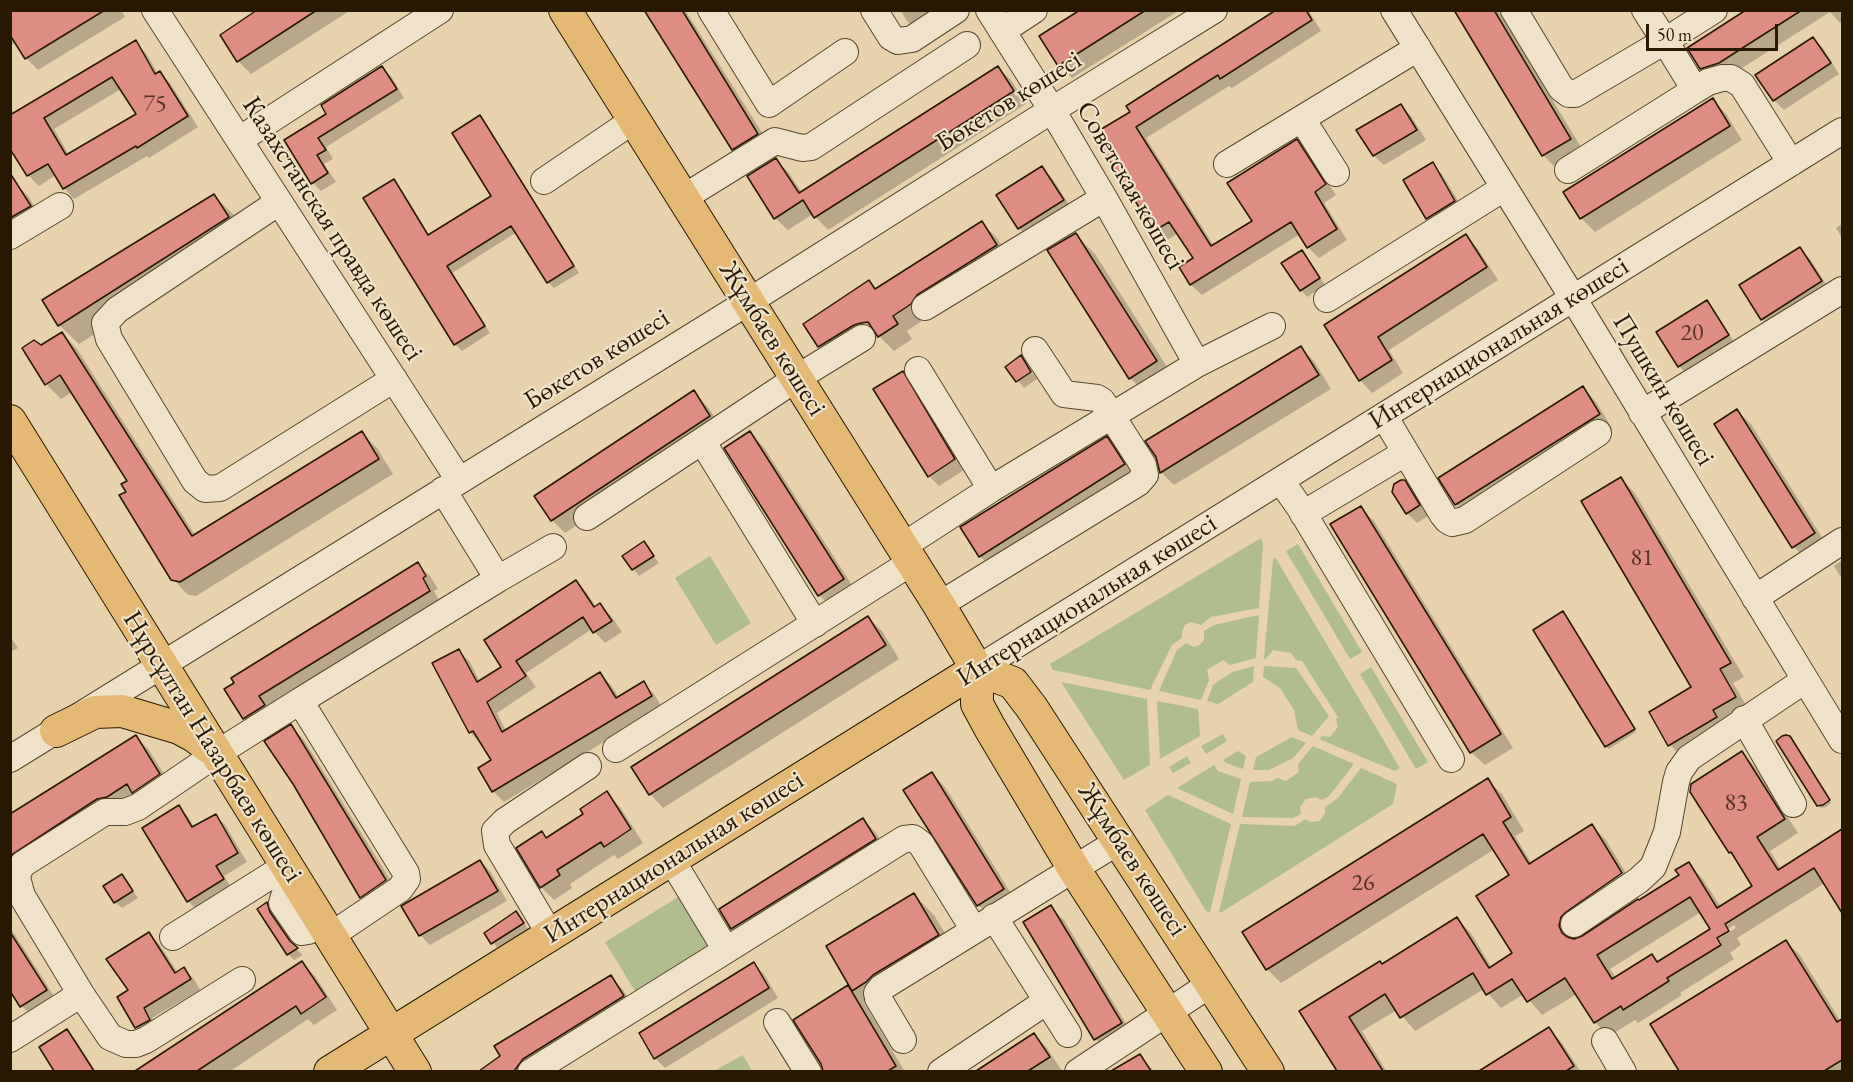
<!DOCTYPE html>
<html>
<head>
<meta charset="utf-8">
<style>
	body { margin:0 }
	#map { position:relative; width:1853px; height:1082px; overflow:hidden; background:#e7d2ac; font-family:"EB Garamond",serif }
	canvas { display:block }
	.frame { position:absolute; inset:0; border:12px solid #291801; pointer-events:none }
	.scale { position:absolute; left:1646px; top:24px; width:132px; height:27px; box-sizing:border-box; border:3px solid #291801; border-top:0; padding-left:8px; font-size:18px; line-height:21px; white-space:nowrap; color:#291801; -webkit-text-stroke:4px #efe2c9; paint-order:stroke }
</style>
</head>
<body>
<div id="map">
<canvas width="1853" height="1082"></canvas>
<div class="frame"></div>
<div class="scale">50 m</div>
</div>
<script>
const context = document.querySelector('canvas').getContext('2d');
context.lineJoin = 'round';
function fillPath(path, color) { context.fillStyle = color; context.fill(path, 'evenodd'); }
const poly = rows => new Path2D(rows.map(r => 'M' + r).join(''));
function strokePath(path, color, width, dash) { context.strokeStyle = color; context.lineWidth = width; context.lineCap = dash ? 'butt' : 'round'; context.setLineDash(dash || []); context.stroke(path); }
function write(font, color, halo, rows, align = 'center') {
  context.font = font + ' "EB Garamond",serif'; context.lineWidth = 4.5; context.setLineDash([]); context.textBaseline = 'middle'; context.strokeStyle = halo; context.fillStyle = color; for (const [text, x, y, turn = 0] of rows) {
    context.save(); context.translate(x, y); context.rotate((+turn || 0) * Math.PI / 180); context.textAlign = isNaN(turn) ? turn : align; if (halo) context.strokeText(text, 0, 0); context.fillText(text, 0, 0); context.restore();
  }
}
const green = poly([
	[1261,538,1263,544,1259,608,1211,617,1201,625,1191,622,1185,625,1182,631,1182,638,1172,645,1150,690,1053,670,1050,664],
	[1298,544,1362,652,1350,659,1286,551],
	[710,556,751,623,716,645,675,578],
	[1275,557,1400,768,1395,771,1319,739,1322,736,1330,737,1338,727,1336,719,1338,717,1302,661,1296,660,1291,653,1273,650,1266,659,1264,659,1273,560],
	[1259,615,1256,658,1230,665,1223,660,1207,670,1209,680,1201,700,1159,691,1177,650,1186,643,1194,647,1200,645,1204,640,1204,631,1214,625],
	[1254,666,1253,682,1218,704,1207,701,1213,685,1232,672],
	[1264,666,1296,668,1329,716,1312,736,1298,730,1294,710,1280,688,1263,677],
	[1371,667,1428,762,1416,769,1360,674],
	[1061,682,1147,699,1150,765,1124,780],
	[1157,701,1198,709,1200,736,1160,759],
	[1223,734,1227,741,1206,754,1201,746],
	[1292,737,1306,743,1293,758,1269,770,1253,770,1256,757],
	[1313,746,1354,764,1329,796,1322,800,1316,797,1306,799,1300,807,1301,814,1293,818,1242,817,1250,782,1272,781,1277,778,1286,781,1299,772,1298,764],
	[1238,751,1246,756,1243,769,1226,763,1223,760],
	[1187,756,1191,763,1173,773,1169,767],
	[1214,765,1218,771,1241,779,1233,814,1177,788],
	[1361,768,1397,784,1393,804,1222,912,1219,912,1240,824,1295,826,1305,819,1311,822,1320,821,1325,813,1325,807,1337,799],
	[1168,795,1231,824,1210,912,1206,911,1145,810],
	[685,893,718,948,638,996,605,942],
	[743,1055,752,1071,714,1071]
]);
const shadow = poly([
	[10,10,121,10,125,17,38,70,26,58,17,42,10,46],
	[260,10,351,10,251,74,238,61],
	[646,10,685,10,771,147,746,163,733,149],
	[900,10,938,10,920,35,907,21],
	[1083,10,1180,10,1072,78,1059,65],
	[1279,10,1308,10,1321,31,1232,88,1229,86,1146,138,1214,246,1254,221,1297,141,1307,152,1336,195,1324,203,1347,240,1319,258,1308,247,1300,234,1202,295,1191,285,1181,268,1195,259,1178,233,1166,241,1155,230,1095,135,1132,113],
	[1456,10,1498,10,1584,152,1557,169,1543,155],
	[1749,10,1842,10,1842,21,1840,23,1830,12,1731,75,1713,80,1701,68],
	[1813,38,1823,48,1839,74,1784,110,1774,100],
	[135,42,146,53,158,74,160,73,170,83,198,127,149,158,147,156,74,199,64,188,56,175,39,186,28,175,10,146,10,107,15,114],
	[121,89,138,114,69,155,54,129],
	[382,68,391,76,404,98,326,147,333,159,324,164,336,182,321,191,313,183,286,141,328,114],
	[998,68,1011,80,1026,104,828,230,813,214,788,230,775,218,776,160,789,173,802,193],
	[1713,100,1726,114,1742,140,1595,232,1581,218,1565,193],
	[1401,106,1411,116,1426,140,1384,165,1374,156],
	[480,117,486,124,579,273,554,288,548,282,517,232,452,273,490,333,462,351,455,344,365,199,393,181,400,187,430,236,493,196],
	[1432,164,1442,174,1464,211,1437,228,1427,218,1405,180],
	[1042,168,1052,178,1073,211,1029,238,1019,228,999,196],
	[16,184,28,196,42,218,10,238,10,188],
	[214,196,234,215,247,238,79,344,59,325],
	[982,223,997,238,1011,261,907,331,912,339,894,351,880,337,877,338,869,340,834,361,819,346,805,324,869,282,877,290],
	[1842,224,1842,238,1836,228],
	[1076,235,1095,254,1176,381,1150,397,1130,378],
	[1466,236,1478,249,1498,280,1389,350,1403,373,1372,393,1360,380,1326,325],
	[1800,249,1810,259,1831,292,1772,329,1762,319,1741,286],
	[1302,252,1308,258,1325,285,1307,297,1301,290],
	[1707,302,1713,309,1734,342,1685,372,1679,366],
	[62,333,77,349,195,535,362,433,377,448,393,474,196,596,188,595,173,579,128,492,129,481,72,392,61,399,46,384],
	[1301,348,1314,361,1331,389,1174,485,1161,472,1157,457],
	[1021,357,1037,379,1024,388,1007,367],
	[902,372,912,382,964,470,939,486,929,476],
	[1583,388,1596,402,1612,428,1469,518,1456,505,1440,478],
	[693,392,707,406,723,430,565,533,552,520],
	[1737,411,1751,424,1828,547,1807,560,1794,547],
	[749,433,763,446,857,593,833,608,819,595],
	[1107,438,1120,452,1137,478,993,569,980,556],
	[1621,479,1634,492,1744,677,1733,683,1749,710,1683,758,1670,745,1693,687],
	[1404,482,1415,492,1428,516,1417,523,1407,513],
	[1361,508,1374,521,1513,748,1485,765,1471,752],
	[644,543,659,563,639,576,624,556],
	[1842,560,1842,579,1834,566],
	[417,564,430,576,438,589,434,591,441,604,256,730,244,718,226,690],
	[576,581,587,593,596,607,600,605,611,616,622,632,605,643,592,629,526,673,536,687,497,713,506,731,600,674,611,685,619,698,643,683,654,694,662,707,504,802,493,791,493,761,481,744,470,732,459,651,470,662,480,682,503,667],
	[1566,616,1636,732,1609,749,1606,746],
	[868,618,882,631,899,659,663,808,650,794],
	[10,636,18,648,10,652],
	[291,726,304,740,399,894,375,910,362,897],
	[136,737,149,750,172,787,10,869,10,814],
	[1792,740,1831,803,1826,807,1821,808,1818,805],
	[1742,753,1755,767,1798,833,1770,851,1781,869,1840,833,1842,836,1842,910,1825,883,1737,938,1741,945,1730,953,1734,959,1680,993,1682,995,1638,1023,1635,1020,1609,1036,1595,1022,1577,994,1542,1015,1524,994,1501,1008,1484,989,1415,1031,1397,1010,1362,1031,1387,1072,1338,1072,1301,1012,1383,965,1457,919,1471,933,1492,968,1514,954,1511,876,1495,849,1281,983,1267,969,1488,780,1502,794,1524,831,1515,836,1532,864,1592,826,1606,840,1635,888,1574,931,1573,940,1583,938,1681,876,1688,864,1702,878,1721,907,1754,886,1738,860,1730,852],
	[1701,912,1712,930,1659,963,1652,956,1616,978,1610,969],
	[1734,925,1736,928,1718,939,1718,935],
	[932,774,945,787,1017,903,991,918,978,905],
	[607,793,620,807,643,843,618,859,614,855,570,884,572,888,554,900,541,887,542,833,548,839,585,815],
	[179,807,188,817,194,827,215,815,225,825,247,862,224,876,232,889,197,910,188,901],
	[863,819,876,833,889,852,746,942,732,928,721,909],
	[480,861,490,871,507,901,430,945,420,935],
	[122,876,138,898,122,908,115,902],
	[914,895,934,915,958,955,893,995,873,1010,863,1001,905,1072,824,1072,822,1064,848,987,855,993,828,947],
	[267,904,273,910,276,919,294,947,303,955,294,960,288,954,259,909],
	[1050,907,1064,920,1134,1037,1109,1052,1096,1039],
	[516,913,529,930,499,950,486,933],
	[10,927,59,1004,35,1019,22,1006,10,988],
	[149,934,159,944,178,973,184,969,194,979,200,990,152,1018,159,1030,146,1037,136,1027,130,990],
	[1786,942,1800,955,1841,1022,1842,1021,1842,1072,1681,1072,1652,1025],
	[302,963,315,976,337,1010,314,1025,308,1019,229,1072,138,1072],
	[754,964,764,974,778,998,665,1068,655,1058],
	[611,977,623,990,636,1010,537,1072,481,1072],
	[1549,1029,1562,1043,1581,1072,1482,1072],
	[67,1031,76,1040,96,1072,56,1072,41,1047],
	[1034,1035,1047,1048,1062,1071,979,1072],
	[1140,1056,1155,1072,1114,1072]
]);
const building = poly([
	[10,10,105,10,25,59,10,35,10,10],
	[257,10,317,10,237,62,220,35,257,10],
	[644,10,682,10,758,134,732,150,644,10],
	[1080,10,1146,10,1058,66,1039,36,1080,10],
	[1276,10,1306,10,1312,20,1220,79,1218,75,1136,127,1211,246,1252,221,1227,183,1297,139,1326,184,1315,192,1337,229,1307,248,1291,222,1190,285,1179,267,1193,258,1169,222,1154,231,1093,134,1130,112,1126,106,1276,10],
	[1454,10,1494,10,1571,139,1542,156,1454,10],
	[1746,10,1802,10,1719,63,1700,69,1687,48,1746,10],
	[1813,37,1831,63,1773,101,1755,75,1813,37],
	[136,40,155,74,160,71,188,116,137,148,136,146,63,189,48,164,27,176,10,149,10,115,136,40],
	[112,77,136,114,66,155,44,118,112,77],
	[382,66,397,89,318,138,326,150,317,155,328,173,311,184,284,140,326,114,321,105,382,66],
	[998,66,1014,91,814,218,803,200,774,219,747,176,776,158,799,193,998,66],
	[1713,98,1730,126,1580,219,1563,192,1713,98],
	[1401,104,1417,130,1373,156,1356,130,1401,104],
	[480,115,574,266,547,283,511,226,447,266,485,326,454,345,363,198,394,179,428,235,491,196,452,133,480,115],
	[1433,162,1455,201,1426,219,1403,180,1433,162],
	[1042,166,1064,200,1018,229,996,195,1042,166],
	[10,173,31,206,10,218,10,173],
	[214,194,229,217,58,326,42,300,214,194],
	[982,221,997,245,917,295,911,304,893,316,898,324,878,337,868,322,861,323,854,325,818,347,803,324,869,280,875,289,982,221],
	[1076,233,1157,361,1129,379,1047,250,1076,233],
	[1466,234,1487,267,1378,337,1392,360,1359,381,1324,325,1466,234],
	[1800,247,1822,281,1761,320,1739,285,1800,247],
	[1302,250,1320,278,1300,291,1281,263,1302,250],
	[1707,300,1729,335,1678,367,1656,332,1707,300],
	[62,332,192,536,362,431,379,459,180,582,171,580,119,495,126,492,121,484,127,481,60,375,45,385,22,348,34,340,41,345,62,332],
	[1301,346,1319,375,1160,473,1156,457,1145,441,1301,346],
	[1021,355,1031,372,1016,382,1005,367,1021,355],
	[903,371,955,459,928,477,873,389,903,371],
	[1583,386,1600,414,1455,505,1438,478,1583,386],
	[694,390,710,416,551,521,534,496,694,390],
	[1737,409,1815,533,1792,548,1714,424,1737,409],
	[750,431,844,579,818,596,724,448,750,431],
	[1107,436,1125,464,979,557,960,527,1107,436],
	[1621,477,1731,663,1720,669,1736,697,1713,710,1717,717,1668,746,1649,712,1691,687,1581,501,1621,477],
	[1401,480,1405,480,1420,505,1406,514,1392,492,1394,484,1401,480],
	[1361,506,1501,734,1470,753,1330,524,1361,506],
	[644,541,654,556,632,570,622,556,644,541],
	[418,562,426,576,423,578,430,591,259,696,265,705,243,719,224,689,234,683,231,678,418,562],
	[576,580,594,607,600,603,612,621,593,633,583,617,516,661,526,676,487,702,502,732,600,672,616,698,644,681,652,696,492,792,478,768,491,760,473,731,469,733,432,663,459,649,477,682,501,667,484,640,576,580],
	[1563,611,1635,729,1605,747,1533,630,1563,611],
	[868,616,886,645,649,795,631,767,868,616],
	[291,724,386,880,360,898,293,784,264,741,291,724],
	[136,735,160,774,132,793,127,784,107,797,97,799,10,856,10,814,136,735],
	[1786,735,1790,736,1830,800,1823,805,1817,806,1776,741,1782,736,1786,735],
	[1742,751,1785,819,1757,837,1778,870,1842,829,1842,913,1814,868,1725,924,1729,931,1717,938,1721,945,1667,978,1669,981,1623,1010,1621,1006,1594,1023,1565,978,1527,1002,1512,979,1486,995,1473,973,1400,1018,1385,994,1349,1017,1383,1071,1337,1071,1299,1011,1380,961,1382,964,1457,917,1489,968,1512,953,1476,896,1509,875,1483,834,1266,970,1242,932,1488,778,1511,817,1503,822,1529,864,1592,824,1622,873,1566,912,1561,917,1559,926,1562,933,1567,937,1574,939,1582,936,1638,899,1639,900,1679,875,1675,870,1689,862,1717,908,1752,886,1731,852,1729,853,1690,792,1691,784,1742,751],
	[1690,897,1710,929,1657,962,1652,954,1612,979,1597,955,1690,897],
	[932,772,1004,889,977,906,903,790,932,772],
	[607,791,631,829,604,847,601,842,557,870,560,875,540,888,516,848,542,831,546,838,583,814,580,809,607,791],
	[179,805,192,827,216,814,238,853,216,866,224,879,187,902,142,828,179,805],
	[863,818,876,839,731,929,719,909,863,818],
	[480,860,498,891,419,936,401,906,480,860],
	[122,874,133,891,114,903,103,886,122,874],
	[914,893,939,935,873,975,866,982,852,991,826,946,914,893],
	[267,902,270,912,290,941,298,948,287,955,257,909,267,902],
	[1051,905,1122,1023,1094,1040,1023,922,1051,905],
	[516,911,524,923,491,944,484,933,516,911],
	[10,932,47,990,20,1007,10,991,10,932],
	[149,932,175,973,184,967,191,979,144,1008,150,1020,135,1028,117,997,128,990,106,959,149,932],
	[1786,940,1837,1022,1842,1019,1842,1060,1824,1071,1679,1071,1650,1024,1786,940],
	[302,961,326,997,301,1014,296,1006,197,1071,135,1071,302,961],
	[754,962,769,988,654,1059,639,1033,754,962],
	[611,975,624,996,523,1059,514,1071,479,1071,500,1056,494,1046,611,975],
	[848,985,896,1066,888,1071,823,1071,821,1064,793,1020,848,985],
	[1549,1027,1574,1066,1566,1071,1479,1071,1549,1027],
	[67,1029,94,1071,54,1071,39,1047,67,1029],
	[1034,1033,1050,1057,1028,1071,976,1071,1034,1033],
	[1140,1054,1151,1071,1111,1071,1140,1054]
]);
const minor = poly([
	[155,10,459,480],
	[711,10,769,104,845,52],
	[874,10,891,37,898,41,912,39,956,10],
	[989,10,1052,110,1104,198,1197,364],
	[1394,10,1573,298,1842,740],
	[1514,10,1561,88,1569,94,1575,94,1665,41,1645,10],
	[1714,10,1665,41,1695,90,1708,82,1722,78,1731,78,1742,85,1791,163],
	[1002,31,1034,10],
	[1302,119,1336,173],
	[239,140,440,10],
	[1227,164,1418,48],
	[1568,170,1695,90],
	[544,181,634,120],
	[683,198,775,141,802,148,811,147,967,45],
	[279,202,117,310,105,323,109,339,195,481,205,489,220,488,394,379],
	[10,236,60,206],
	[1327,299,1504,188],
	[925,307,1104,198],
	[918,370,991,489],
	[1642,413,1842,290],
	[1384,416,1443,515,1447,520,1452,523,1465,520,1598,433],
	[1281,481,1300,508,1451,759],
	[1303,514,1405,453],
	[587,517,702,441],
	[903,546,991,489,1197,364,1272,326],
	[498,579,553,547],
	[1755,598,1842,541],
	[939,605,1138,483,1145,475,1143,465,1102,401,1097,398,1064,394,1035,350],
	[815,624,702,441,797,378,862,338],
	[977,669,1842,131],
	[1744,719,1793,804],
	[616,749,912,562],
	[10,759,748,302,1052,110,1214,10],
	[671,859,726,950],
	[298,885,284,896,282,903,302,932,308,931,322,923],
	[994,917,1068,1034],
	[1574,924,1639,880,1653,867,1667,832,1676,782,1679,772,1689,758,1805,680],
	[550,934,497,845,495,831,505,821,588,766],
	[330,936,400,889,407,879,406,873,300,701,498,579,443,490],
	[173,937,286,866],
	[81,994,22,896,17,878,19,870,23,864,105,812,125,812,138,807,216,754,300,701],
	[777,1022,808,1072],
	[10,1039,81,994,110,1037,126,1044,136,1044,146,1040,242,980],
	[903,1040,878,998,877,993,881,988,1119,841],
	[1605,1041,1623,1072],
	[531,1072,904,839,913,838,921,844,974,930],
	[941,1072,1047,1001],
	[1078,1072,1212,983]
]);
const major = poly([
	[565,10,939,605,977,669,977,704,990,728,1074,869,1206,1072],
	[10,421,415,1072],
	[977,669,1013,683,1032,708,1268,1072],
	[56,731,95,712,122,711,179,728,194,736,210,748],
	[330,1072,977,669]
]);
const numberNames = [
	["75",155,104],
	["20",1692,333],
	["81",1642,558],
	["83",1736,803],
	["26",1363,883]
];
const streetNames = [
	["Бөкетов көшесі",1009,102,-32],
	["Советская көшесі",1130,186,60],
	["Казахстанская правда көшесі",332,229,57],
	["Жұмбаев көшесі",772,339,58],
	["Интернациональная көшесі",1499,344,-32],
	["Бөкетов көшесі",597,360,-32],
	["Пушкин көшесі",1663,390,59],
	["Интернациональная көшесі",1087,601,-32],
	["Нұрсұлтан Назарбаев көшесі",212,747,58],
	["Интернациональная көшесі",674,858,-32],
	["Жұмбаев көшесі",1132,860,57]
];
fillPath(green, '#b1bd8d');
fillPath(shadow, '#0003');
fillPath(building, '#de8d83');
strokePath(building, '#291801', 1.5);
strokePath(minor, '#58462c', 28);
strokePath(major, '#291801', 34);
strokePath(minor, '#efe2c9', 26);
strokePath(major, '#e4b976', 32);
write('24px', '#563522', null, numberNames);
write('27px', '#291801', '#efe2c9', streetNames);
</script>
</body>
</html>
